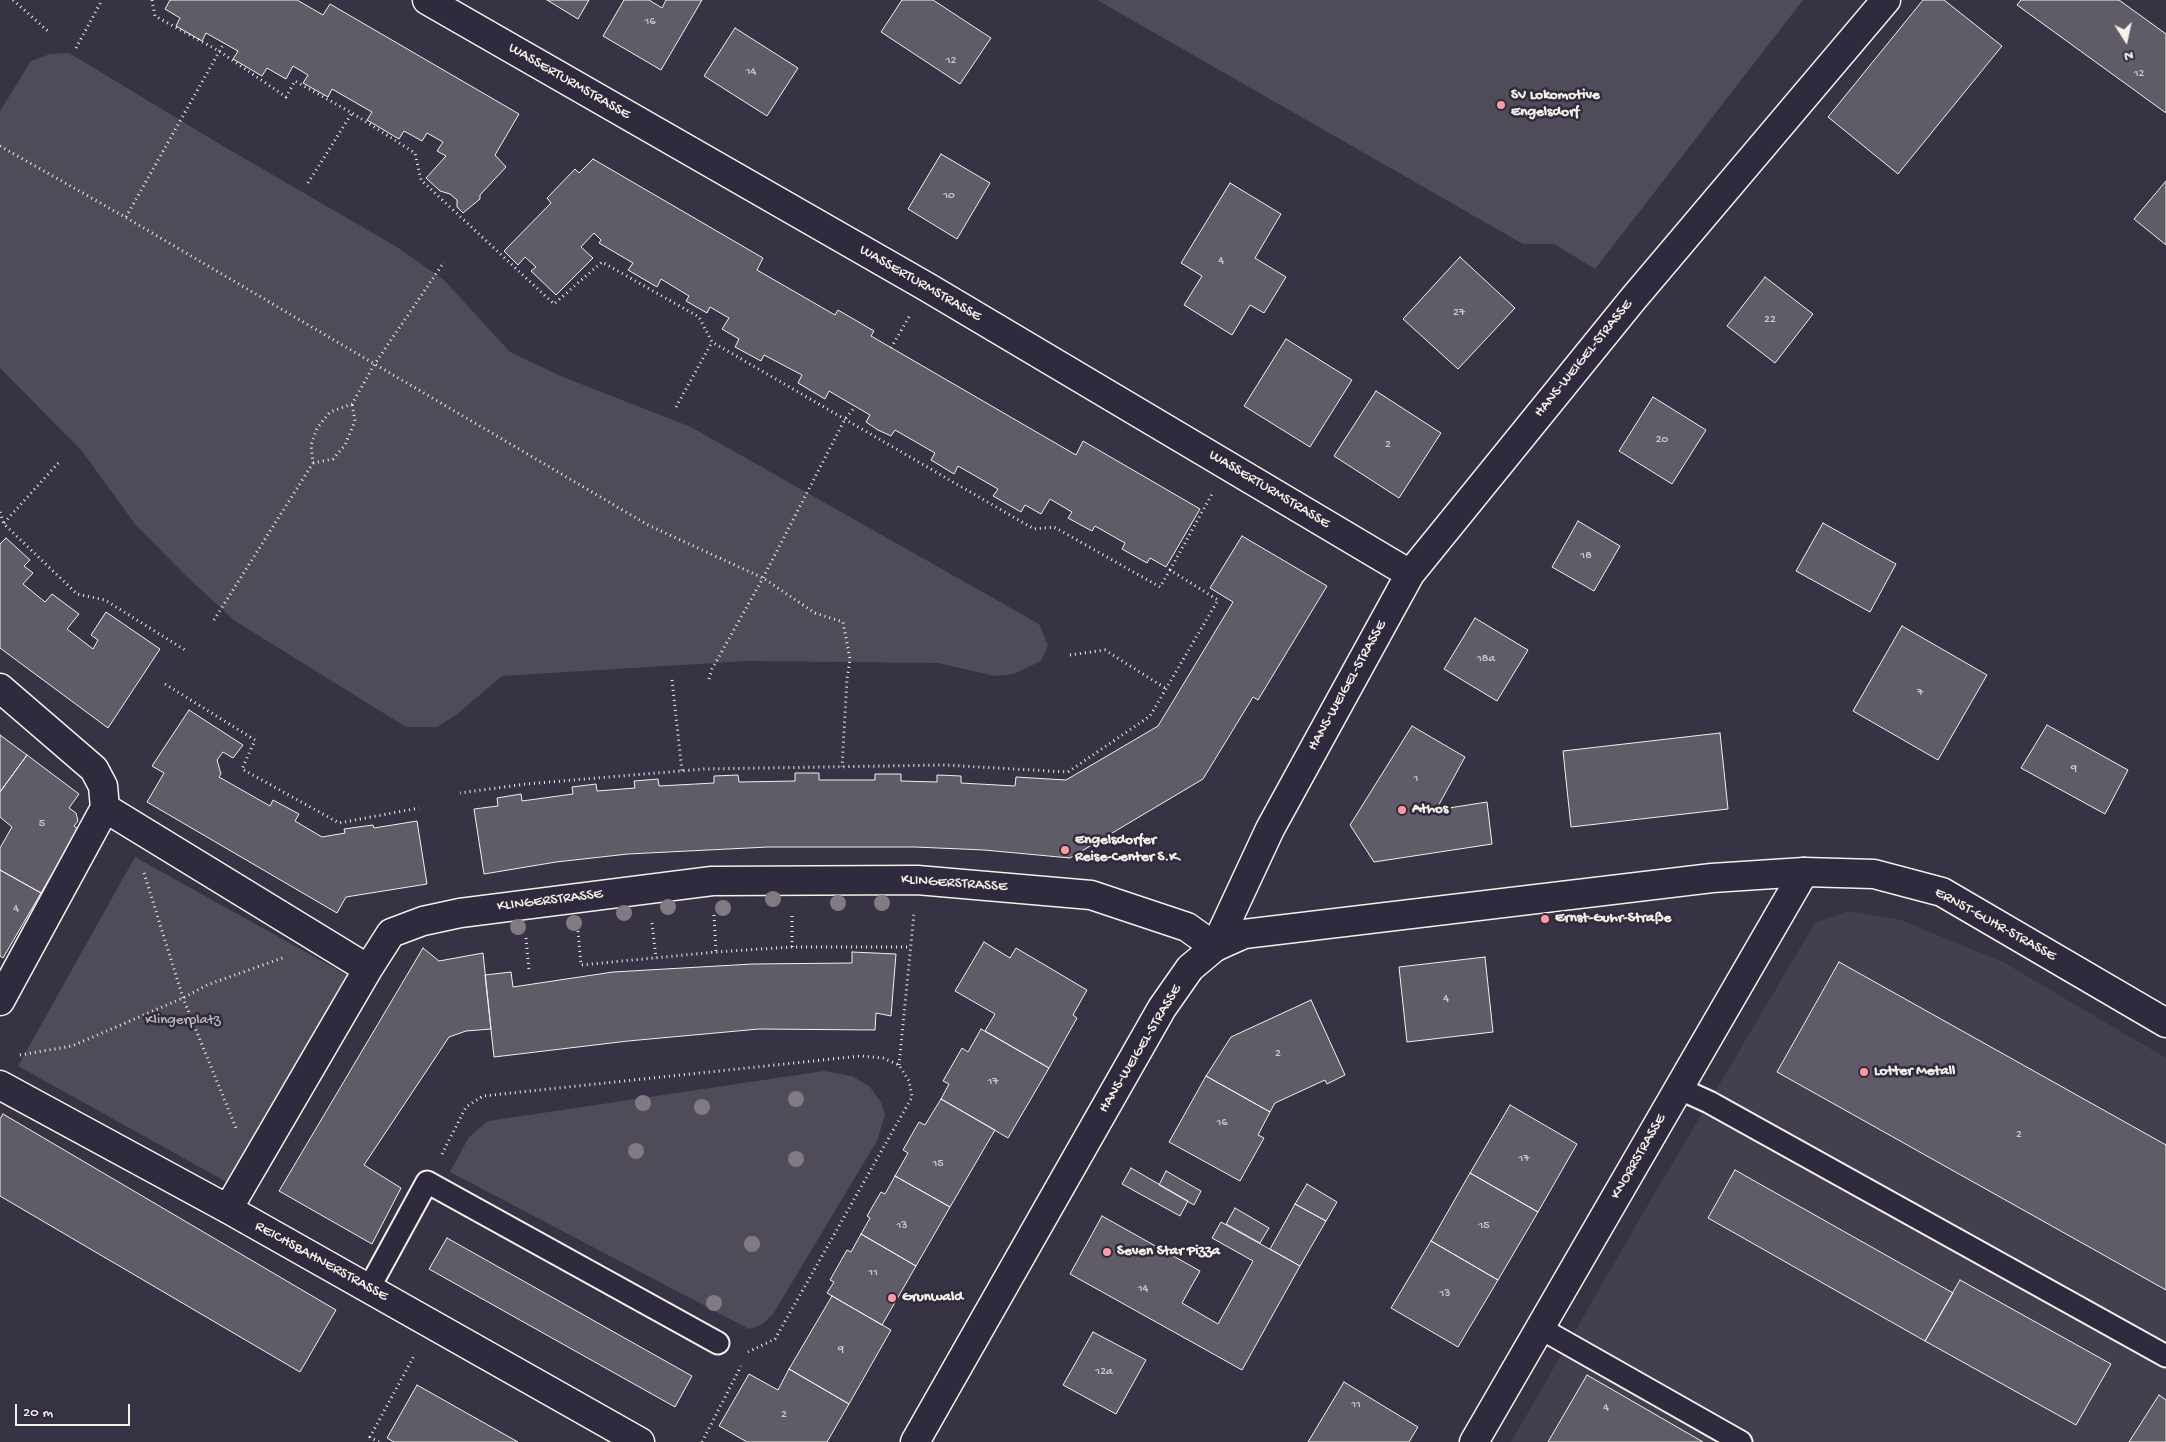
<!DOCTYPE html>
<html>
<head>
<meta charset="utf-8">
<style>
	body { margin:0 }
	#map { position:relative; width:2166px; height:1442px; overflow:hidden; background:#373244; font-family:"Gochi Hand",sans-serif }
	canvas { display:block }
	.north { position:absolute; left:2101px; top:15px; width:50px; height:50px; -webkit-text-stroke:4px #2f2a3d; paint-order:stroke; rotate:170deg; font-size:14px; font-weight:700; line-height:20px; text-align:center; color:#f4f1e8 }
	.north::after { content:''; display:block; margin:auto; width:18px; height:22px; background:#f4f1e8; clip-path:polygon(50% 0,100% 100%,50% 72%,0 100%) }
	.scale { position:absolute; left:15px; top:1404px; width:115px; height:22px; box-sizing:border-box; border:2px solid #f4f1e8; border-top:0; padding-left:6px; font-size:15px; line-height:18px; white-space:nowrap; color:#f4f1e8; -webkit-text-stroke:4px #2f2a3d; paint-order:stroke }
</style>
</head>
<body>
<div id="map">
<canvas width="2166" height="1442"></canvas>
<div class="north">N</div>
<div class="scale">20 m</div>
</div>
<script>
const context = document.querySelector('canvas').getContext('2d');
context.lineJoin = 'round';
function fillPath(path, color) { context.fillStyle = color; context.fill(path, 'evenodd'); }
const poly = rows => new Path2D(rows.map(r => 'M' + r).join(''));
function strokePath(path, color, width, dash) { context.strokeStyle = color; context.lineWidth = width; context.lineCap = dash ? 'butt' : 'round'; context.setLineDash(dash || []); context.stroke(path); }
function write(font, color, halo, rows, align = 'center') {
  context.font = font + ' "Gochi Hand",sans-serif'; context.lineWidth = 5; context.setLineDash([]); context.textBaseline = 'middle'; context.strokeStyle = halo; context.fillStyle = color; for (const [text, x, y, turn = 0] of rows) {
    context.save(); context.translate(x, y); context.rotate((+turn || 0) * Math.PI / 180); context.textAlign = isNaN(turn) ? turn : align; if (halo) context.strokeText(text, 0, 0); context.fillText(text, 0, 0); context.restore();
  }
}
const built = poly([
	[1848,911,1901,920,2003,962,2166,1058,2166,1442,1511,1442,1646,1208,1815,923]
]);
const green = poly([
	[1097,0,1803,0,1595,269,1554,244,1523,244],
	[69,53,223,146,397,247,444,280,510,352,563,377,691,427,1039,624,1048,645,1041,661,1014,674,995,676,938,663,747,661,502,676,456,715,437,727,406,727,235,621,186,576,135,524,82,451,0,368,0,111,31,61,50,54],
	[135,857,347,975,230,1184,18,1066],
	[824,1071,852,1076,869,1086,881,1102,885,1115,877,1141,773,1314,761,1325,749,1329,450,1172,469,1137,488,1121]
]);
const building = poly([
	[170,0,297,0,323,15,330,4,519,114,495,155,506,167,480,195,480,199,463,213,457,207,457,200,450,194,440,191,426,178,446,156,437,151,443,142,427,133,422,141,404,131,399,139,367,120,372,112,358,104,332,89,328,97,303,83,308,75,293,66,286,79,267,68,262,76,233,59,238,51,206,33,202,41,176,26,180,18,165,9,170,0],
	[547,0,589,0,578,19,547,0],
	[624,0,649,0,662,8,666,0,702,0,661,70,603,36,624,0],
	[902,0,933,0,991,38,960,84,881,32,902,0],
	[1923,0,1944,0,2002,46,1898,174,1828,117,1923,0],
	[2021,0,2119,0,2166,34,2166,113,2017,5,2021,0],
	[735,28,798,68,767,116,704,76,735,28],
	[941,154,990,183,957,239,908,209,941,154],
	[593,159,763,258,757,270,835,315,838,310,874,331,871,336,1076,455,1083,441,1200,509,1166,567,1150,558,1147,563,1122,549,1125,543,1095,526,1092,531,1068,518,1072,512,1050,499,1041,514,1025,505,1021,512,993,496,998,489,958,466,954,474,931,460,935,453,895,430,891,436,878,430,866,422,870,415,829,391,825,399,798,383,802,375,764,355,761,361,735,347,739,339,722,329,729,318,710,307,707,313,686,301,689,296,661,279,657,287,628,270,633,263,599,243,601,240,594,233,581,247,593,258,556,295,531,271,536,267,525,257,518,265,504,251,551,203,547,198,575,169,579,173,593,159],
	[2166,181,2166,245,2134,219,2166,181],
	[1230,183,1281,214,1255,258,1286,277,1264,313,1250,305,1232,335,1184,305,1202,276,1181,263,1230,183],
	[1460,257,1515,308,1458,369,1403,319,1460,257],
	[1765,277,1813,314,1775,363,1727,326,1765,277],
	[1286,339,1352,380,1310,447,1244,406,1286,339],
	[1376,391,1441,433,1399,498,1334,456,1376,391],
	[1653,397,1706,430,1672,484,1619,451,1653,397],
	[1578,521,1620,546,1594,591,1552,567,1578,521],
	[1823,523,1896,564,1870,612,1796,571,1823,523],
	[1242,536,1327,586,1258,700,1253,697,1203,779,1070,858,984,850,915,847,768,847,628,854,556,862,484,874,474,809,498,806,497,798,521,794,522,801,573,794,572,787,596,784,597,791,635,788,634,781,658,779,659,786,714,783,714,776,738,775,739,782,795,781,795,773,819,773,819,780,875,780,875,774,901,774,901,781,937,782,937,775,961,776,961,783,1015,786,1016,777,1066,780,1158,726,1233,602,1210,588,1242,536],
	[6,538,30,560,24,566,33,573,23,584,45,602,52,594,79,614,67,629,93,649,98,640,91,635,106,612,160,649,108,728,0,648,0,544,6,538],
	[1475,618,1528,650,1497,701,1444,669,1475,618],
	[1902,626,1987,675,1938,760,1853,711,1902,626],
	[189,710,243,745,233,758,223,752,217,760,221,774,219,777,270,806,273,800,299,814,295,821,322,837,345,833,344,829,373,825,374,828,417,821,427,884,346,897,337,913,147,802,164,773,152,766,189,710],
	[2047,725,2128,770,2105,814,2021,768,2047,725],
	[1412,726,1465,757,1436,810,1487,802,1492,844,1374,862,1350,825,1412,726],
	[1720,733,1728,809,1571,827,1563,751,1720,733],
	[0,735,27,755,0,792,0,735],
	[27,755,79,794,69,808,76,813,78,821,74,826,78,829,41,893,0,870,0,848,12,827,0,817,0,792,27,755],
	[0,870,41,893,3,958,0,956,0,870],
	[984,942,1010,958,1016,948,1087,990,1073,1015,1077,1018,1049,1068,985,1031,995,1014,955,991,984,942],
	[423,948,439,961,483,953,491,1029,466,1031,449,1037,364,1165,401,1188,372,1244,279,1191,423,948],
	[852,952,896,954,891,1016,876,1013,875,1030,759,1029,628,1041,494,1057,485,975,511,972,513,987,613,972,752,964,852,963,852,952],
	[1485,957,1493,1032,1407,1042,1399,967,1485,957],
	[1839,962,2166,1145,2166,1290,1777,1072,1839,962],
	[1311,1000,1345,1075,1327,1084,1325,1080,1275,1103,1270,1112,1206,1076,1231,1037,1311,1000],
	[981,1029,1049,1068,1008,1138,941,1099,949,1084,943,1081,962,1048,968,1052,981,1029],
	[1206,1076,1270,1112,1258,1135,1264,1138,1240,1181,1169,1142,1206,1076],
	[941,1099,995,1130,950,1207,895,1176,908,1153,903,1150,919,1122,925,1125,941,1099],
	[1510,1105,1577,1144,1538,1212,1470,1173,1510,1105],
	[3,1114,336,1310,300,1372,0,1196,0,1119,3,1114],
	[1131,1168,1188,1201,1180,1216,1122,1184,1131,1168],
	[1735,1170,1953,1293,1925,1341,1708,1218,1735,1170],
	[1166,1171,1201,1191,1194,1205,1159,1185,1166,1171],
	[1470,1173,1538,1212,1498,1280,1431,1241,1470,1173],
	[895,1176,950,1207,916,1266,861,1234,870,1218,867,1216,881,1192,885,1194,895,1176],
	[1307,1184,1337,1202,1326,1221,1295,1204,1307,1184],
	[1295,1204,1326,1221,1300,1266,1270,1249,1295,1204],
	[1235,1208,1269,1228,1260,1243,1226,1224,1235,1208],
	[1102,1216,1200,1271,1182,1303,1218,1324,1253,1261,1212,1238,1221,1222,1300,1266,1242,1370,1070,1274,1102,1216],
	[861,1234,916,1266,882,1325,827,1293,834,1282,830,1280,847,1250,851,1252,861,1234],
	[447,1238,692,1376,675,1407,429,1269,447,1238],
	[1431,1241,1498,1280,1458,1347,1391,1308,1431,1241],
	[1960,1280,2111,1364,2076,1425,1925,1341,1960,1280],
	[832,1296,891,1330,849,1404,789,1369,832,1296],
	[1093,1332,1146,1360,1116,1414,1063,1385,1093,1332],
	[789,1369,849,1404,827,1442,747,1442,719,1426,749,1374,778,1390,789,1369],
	[1587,1375,1703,1442,1548,1442,1587,1375],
	[1344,1382,1418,1427,1409,1442,1308,1442,1344,1382],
	[417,1385,518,1442,394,1442,387,1438,417,1385],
	[2159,1395,2166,1400,2166,1442,2129,1442,2159,1395]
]);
const path = poly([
	[13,0,50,33],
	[152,0,155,16,219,51,286,97,295,81,352,113,415,153,421,180,554,304,602,262,699,317,712,342,1034,529,1054,527,1160,587,1170,570,1218,600,1150,716,1068,772,944,765,704,769,526,784,460,793],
	[76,48,102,0],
	[0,146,125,217,648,525,763,578,815,613,843,622,850,659,847,679,842,767],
	[308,183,352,113],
	[126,217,224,43],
	[891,348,910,315],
	[676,407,712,342],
	[313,463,333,459,345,445,355,421,352,404],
	[0,512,4,524,77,594,105,600,185,650],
	[4,523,60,461],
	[1170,570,1212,494],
	[214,620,313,463,311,445,317,428,330,412,352,404,374,365,444,262],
	[1070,655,1105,650,1165,688],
	[709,679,712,669,763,578,845,419,855,407],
	[672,680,682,771],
	[165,684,255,740,242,769,339,823,419,808],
	[144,873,183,998,236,1128],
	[714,915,716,952],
	[652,923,656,958],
	[578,931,581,965,716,952,792,947,911,947],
	[526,938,529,970],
	[792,947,792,915],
	[20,1055,72,1046,183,998,207,985,285,957],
	[899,1065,914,913],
	[442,1154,466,1107,483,1096,860,1056,883,1058,899,1065,909,1081,912,1097,775,1339,748,1352],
	[379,1442,370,1437,415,1354],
	[702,1442,741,1366]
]);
const service = poly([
	[1678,1088,1709,1102,2166,1356],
	[369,1288,427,1182,718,1343],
	[1540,1328,1741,1442]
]);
const minor = poly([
	[427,0,927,287,1410,574],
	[0,688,94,769,103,786,105,808,368,969,391,933,423,921,460,913,712,881,917,880,1091,895,1187,927,1215,947,1270,829,1410,574,1633,299,1886,0],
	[0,1001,105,808],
	[0,1085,228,1209,640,1442],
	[228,1209,368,969],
	[1474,1442,1804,872]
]);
const tertiary = poly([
	[915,1442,1162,1008,1190,968,1215,947,1244,934,1712,878,1804,872,1874,874,1942,892,2166,1023]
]);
const trees = [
	[773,899],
	[838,903],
	[882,903],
	[668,907],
	[723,908],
	[624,913],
	[574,923],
	[518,927],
	[796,1099],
	[643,1103],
	[702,1107],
	[636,1151],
	[796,1159],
	[752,1244],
	[714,1303]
];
const markers = [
	[1501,105,5,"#ff9aa2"],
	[1402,810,5,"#ff9aa2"],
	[1065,850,5,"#ff9aa2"],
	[1545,919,5,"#ff9aa2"],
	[1864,1072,5,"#ff9aa2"],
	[1107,1252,5,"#ff9aa2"],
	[892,1298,5,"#ff9aa2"]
];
const numberNames = [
	["16",650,22],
	["12",951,61],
	["14",751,72],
	["12",2139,74],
	["10",949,196],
	["4",1221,261],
	["27",1459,313],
	["22",1770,320],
	["20",1662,440],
	["2",1388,445],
	["18",1586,556],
	["18a",1486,659],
	["7",1920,693],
	["9",2074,769],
	["1",1416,779],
	["5",42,824],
	["4",16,909],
	["4",1446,999],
	["2",1278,1054],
	["17",993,1082],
	["16",1222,1123],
	["2",2019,1135],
	["17",1524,1159],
	["15",938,1164],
	["13",902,1226],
	["15",1484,1226],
	["11",873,1273],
	["14",1143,1289],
	["13",1445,1294],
	["9",841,1350],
	["12a",1104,1372],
	["11",1356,1405],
	["4",1606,1408],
	["2",784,1415]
];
const streetNames = [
	["WASSERTURMSTRASSE",569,82,30],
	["WASSERTURMSTRASSE",920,284,30],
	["HANS-WEIGEL-STRASSE",1584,359,-51],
	["WASSERTURMSTRASSE",1269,490,31],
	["HANS-WEIGEL-STRASSE",1348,686,-61],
	["KLINGERSTRASSE",954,884,4],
	["KLINGERSTRASSE",550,901,-7],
	["ERNST-GUHR-STRASSE",1995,925,29],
	["HANS-WEIGEL-STRASSE",1141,1049,-59],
	["KNORRSTRASSE",1639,1157,-60],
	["REICHSBAHNERSTRASSE",321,1262,29]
];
const poiNames = [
	["SV Lokomotive",1511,96],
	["Engelsdorf",1511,113],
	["Athos",1412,810],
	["Engelsdorfer",1075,841],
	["Reise-Center S.K.",1075,858],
	["Ernst-Guhr-Straße",1555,919],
	["Lotter Metall",1874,1072],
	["Seven Star Pizza",1117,1252],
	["Grunwald",902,1298]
];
const parkNames = [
	["Klingerplatz",183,1021]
];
fillPath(built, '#433f4e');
fillPath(green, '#504b59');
fillPath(building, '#5f5c67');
strokePath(building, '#f4f1e8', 1);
strokePath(service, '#f4f1e8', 25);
strokePath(minor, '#f4f1e8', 31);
strokePath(tertiary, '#f4f1e8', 31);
strokePath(path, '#f4f1e8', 3, [1, 4]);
strokePath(service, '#2f2a3d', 21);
strokePath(minor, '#2f2a3d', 28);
strokePath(tertiary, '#2f2a3d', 28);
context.fillStyle = '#807b83';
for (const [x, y] of trees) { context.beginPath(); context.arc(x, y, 8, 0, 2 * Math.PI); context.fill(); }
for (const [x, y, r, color] of markers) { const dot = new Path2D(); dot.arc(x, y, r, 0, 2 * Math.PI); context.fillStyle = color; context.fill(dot); strokePath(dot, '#2f2a3d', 2); }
write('12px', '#cfccc8', null, numberNames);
write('15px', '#f4f1e8', '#2f2a3d', streetNames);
write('bold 15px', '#f4f1e8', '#2f2a3d', poiNames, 'left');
write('15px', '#bbb7b6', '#2f2a3d', parkNames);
</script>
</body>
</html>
